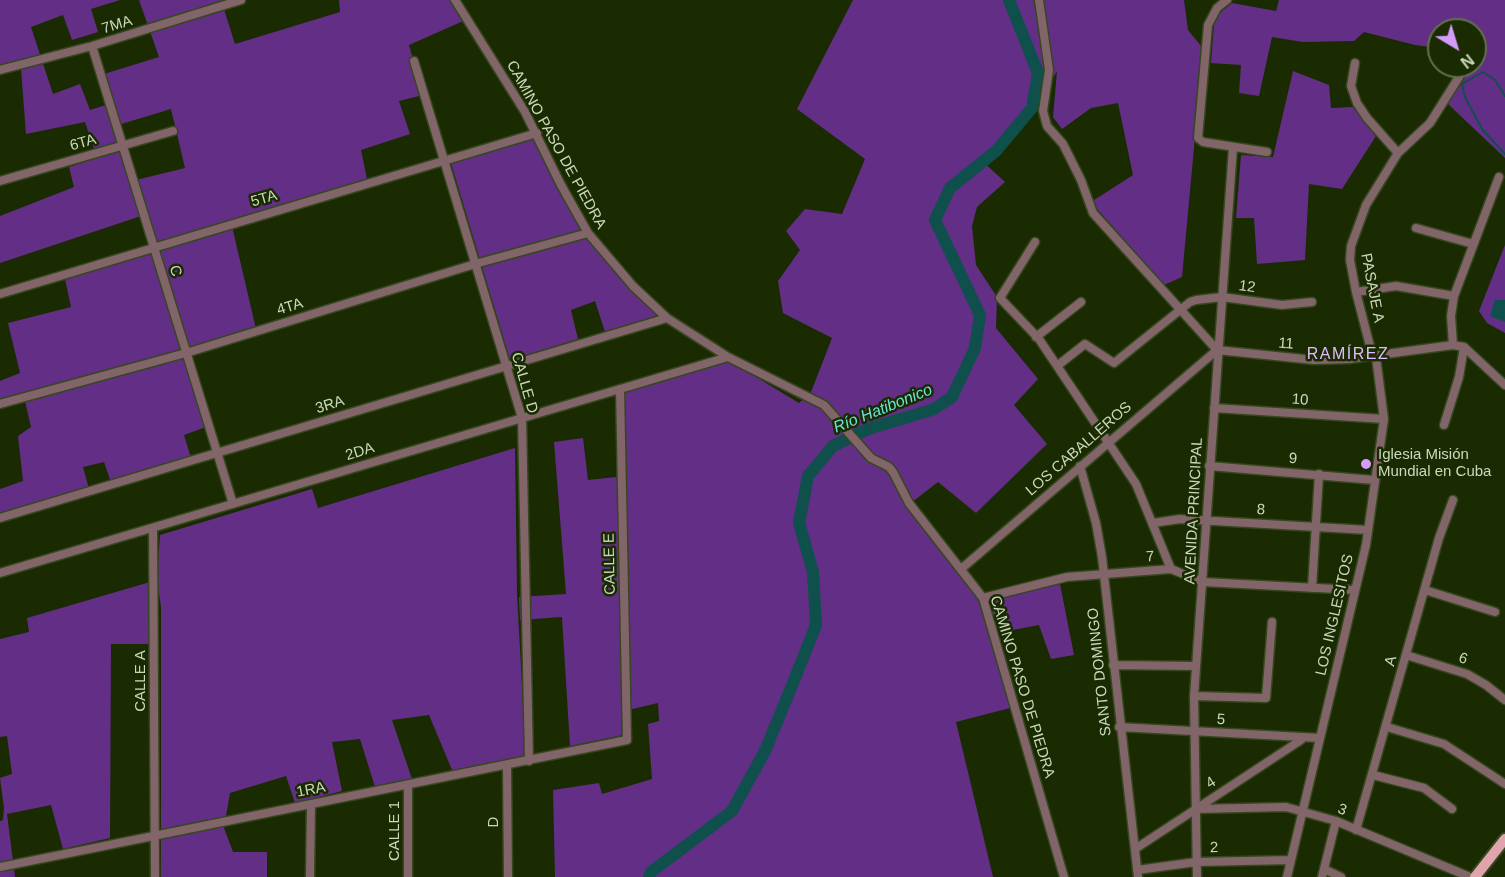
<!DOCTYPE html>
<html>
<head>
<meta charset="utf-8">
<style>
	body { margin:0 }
	#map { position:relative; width:1505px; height:877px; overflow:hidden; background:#1a2b02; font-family:Helvetica,sans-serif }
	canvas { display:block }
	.north { position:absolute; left:1427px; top:18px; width:60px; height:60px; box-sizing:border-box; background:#1a2b02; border:2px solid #60714c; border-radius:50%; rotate:142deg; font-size:16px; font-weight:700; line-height:24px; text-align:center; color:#cad9bc }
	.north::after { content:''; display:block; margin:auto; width:21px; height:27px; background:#d39cfc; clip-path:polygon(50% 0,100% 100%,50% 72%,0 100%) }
</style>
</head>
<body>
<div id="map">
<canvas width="1505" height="877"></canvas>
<div class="north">N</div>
</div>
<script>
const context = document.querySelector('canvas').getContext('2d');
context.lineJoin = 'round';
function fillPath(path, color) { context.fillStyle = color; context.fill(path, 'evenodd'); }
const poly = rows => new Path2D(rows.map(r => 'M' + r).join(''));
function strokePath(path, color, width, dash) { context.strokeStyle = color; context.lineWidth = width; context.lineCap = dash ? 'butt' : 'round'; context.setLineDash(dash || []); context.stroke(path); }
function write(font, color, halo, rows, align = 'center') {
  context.font = font + ' Helvetica,sans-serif'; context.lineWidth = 5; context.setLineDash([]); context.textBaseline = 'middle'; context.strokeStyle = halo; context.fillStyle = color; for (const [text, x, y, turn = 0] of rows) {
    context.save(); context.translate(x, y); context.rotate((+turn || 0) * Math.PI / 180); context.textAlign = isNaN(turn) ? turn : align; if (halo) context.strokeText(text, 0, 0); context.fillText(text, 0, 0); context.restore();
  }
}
const green = poly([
	[0,0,120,0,91,9,98,32,72,40,63,15,31,27,53,94,80,84,90,110,112,103,104,74,159,57,139,0,221,0,235,44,340,12,339,0,460,0,470,18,409,45,423,95,399,101,410,134,361,150,367,179,231,222,256,329,184,350,206,427,184,435,191,458,111,482,104,462,83,467,89,489,0,515,0,489,23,481,18,436,31,427,24,397,0,402,0,381,20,373,8,323,71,307,65,279,153,249,141,216,0,263,0,216,74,187,69,167,97,158,85,122,26,134,21,69,0,73],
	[171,109,185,168,136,180,118,125],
	[853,0,1184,0,1188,30,1201,46,1202,62,1182,277,1164,285,1091,202,1133,175,1118,103,1091,108,1062,129,1053,117,1057,71,1034,111,981,160,1005,182,977,207,972,226,976,265,997,297,996,328,1038,379,1014,405,1047,444,976,513,938,482,907,506,985,601,1060,584,1074,655,1051,659,1039,625,992,634,1010,708,956,722,993,877,555,877,553,790,599,783,602,794,652,779,648,724,659,721,658,703,624,711,623,735,570,746,562,617,520,620,519,597,566,594,554,442,583,438,588,480,625,476,618,394,728,360,799,403,811,392,832,338,783,313,778,281,800,250,786,231,805,209,842,214,865,159,797,109],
	[1279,0,1505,0,1505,158,1448,104,1465,66,1475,66,1475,30,1439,30,1439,48,1415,45,1364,32,1354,41,1303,42,1272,37,1259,96,1239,93,1241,65,1211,63,1214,25,1220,13,1232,3,1276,11],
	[1293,71,1329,85,1331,108,1353,107,1376,136,1342,189,1309,184,1305,260,1257,264,1254,218,1236,218,1241,155,1273,157],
	[539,136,592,232,666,316,605,332,595,301,571,310,578,339,510,360,451,163],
	[1505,245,1505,333,1487,323,1479,311],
	[515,448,517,595,526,758,452,770,429,715,392,720,412,779,375,787,360,739,332,742,342,791,295,803,286,776,230,793,224,828,233,852,267,852,267,877,161,877,161,607,157,580,160,535,312,489,318,508],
	[150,582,149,644,111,644,110,838,63,849,51,805,7,814,15,877,0,877,0,821,3,820,4,808,0,778,12,774,7,736,0,737,0,639,29,632,27,618]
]);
const water = poly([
	[1495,300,1505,300,1505,322,1490,316]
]);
const stream = poly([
	[1505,96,1495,80,1483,72,1462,84,1465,97,1482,129,1505,154]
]);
const river = poly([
	[649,877,651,872,732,811,765,751,795,678,816,625,813,572,799,523,808,476,833,446,868,429,934,409,952,397,975,348,980,315,935,220,950,188,996,151,1032,108,1038,73,1009,0]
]);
const minor = poly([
	[455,0,525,112,561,185,588,233,633,286,667,318,728,357,824,405,871,458,889,467,893,472,909,503,983,598,1064,877],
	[1039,0,1049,70,1043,111,1047,126,1063,144,1081,180,1093,213,1217,350],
	[1227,0,1217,8,1208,25,1198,138,1203,142,1267,152],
	[92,46,233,504],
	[414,61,522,418,529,761],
	[1355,63,1351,86,1357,103,1367,118,1398,153],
	[0,70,92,46,241,0],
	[0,181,173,131],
	[1416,228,1473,244],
	[1035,242,1000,298,1039,339,1136,484,1171,569],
	[1356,292,1396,286,1454,296],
	[0,294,537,133],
	[1036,337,1081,302],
	[1453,345,1451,316,1454,296,1499,177],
	[1217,350,1314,360,1349,359,1453,345,1464,347,1505,385],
	[1057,366,1085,344,1114,363,1190,302,1196,300,1222,297,1282,305,1312,302],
	[0,404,186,353,475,264,588,233],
	[1214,408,1384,419],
	[1444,425,1459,377,1464,347],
	[1080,466,1096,523,1102,557,1138,877],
	[1209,466,1374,480],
	[0,518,667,318],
	[1153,523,1180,519,1368,530],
	[153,528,155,877],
	[961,569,1217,350],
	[0,573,728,357],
	[1312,588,1319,474],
	[1425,590,1495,612],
	[983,598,1067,577,1171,569,1203,582,1355,590],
	[1406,655,1467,674,1486,685,1505,700],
	[1113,665,1196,666],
	[1194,696,1266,698,1272,622],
	[1119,727,1320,738],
	[1387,727,1444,744,1505,784],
	[507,766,508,877],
	[1373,775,1424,788,1452,809],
	[1196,809,1286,807,1336,821,1470,877],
	[1356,830,1439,538,1453,500],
	[1135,849,1301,740],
	[0,867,627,740,620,389],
	[1324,869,1341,877],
	[1137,870,1196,862,1291,860],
	[310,877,311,804],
	[408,877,408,786],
	[1197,877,1194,696,1233,147],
	[1287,877,1366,545,1384,419,1376,357,1371,350,1356,292,1350,260,1351,246,1366,205,1398,153,1430,123,1459,77],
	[1322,877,1336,821]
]);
const major = poly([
	[1475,877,1505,839]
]);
const markers = [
	[1366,464,6,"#d39cfc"]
];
const streetNames = [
	["7MA",117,25,-17],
	["6TA",83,143,-16],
	["CAMINO PASO DE PIEDRA",556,145,61],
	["5TA",264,199,-16],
	["C",175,271,73],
	["12",1247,287,8],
	["PASAJE A",1372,288,79],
	["4TA",290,307,-17],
	["11",1286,344,5],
	["CALLE D",524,383,74],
	["10",1300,400,4],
	["3RA",330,405,-17],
	["LOS CABALLEROS",1079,449,-41],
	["2DA",360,452,-17],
	["9",1293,459,4],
	["8",1261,510,3],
	["AVENIDA PRINCIPAL",1194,511,-87],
	["7",1150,557,-4],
	["CALLE E",610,564,-91],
	["LOS INGLESITOS",1335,615,-77],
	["6",1463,659,19],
	["A",1391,661,-75],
	["SANTO DOMINGO",1100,672,-96],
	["CALLE A",141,681,-90],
	["CAMINO PASO DE PIEDRA",1022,687,73],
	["5",1221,720,4],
	["4",1211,783,-33],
	["1RA",311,790,-11],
	["3",1342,810,20],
	["D",494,822,-90],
	["CALLE 1",395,831,-90],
	["2",1214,848,-1]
];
const poiNames = [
	["Iglesia Misión",1378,455],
	["Mundial en Cuba",1378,472]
];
const neighbourhoodNames = [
	["RAMÍREZ",1348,355]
];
const waterNames = [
	["Río Hatibonico",883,409,-22]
];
fillPath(green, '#632e85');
fillPath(water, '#0f4f4c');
strokePath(stream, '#0f4f4c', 2);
strokePath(river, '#0f4f4c', 12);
strokePath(minor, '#364720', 11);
strokePath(major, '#364720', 14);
strokePath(minor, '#826568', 8);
strokePath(major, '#e0a4ac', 10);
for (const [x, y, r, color] of markers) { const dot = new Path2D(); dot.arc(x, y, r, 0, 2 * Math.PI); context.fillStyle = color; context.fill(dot); strokePath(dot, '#1a2b02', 2); }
write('15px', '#cad9bc', '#1a2b02', streetNames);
write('15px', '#cad9bc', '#1a2b02', poiNames, 'left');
context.letterSpacing = '1.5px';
write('16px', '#e1bbfe', '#1a2b02', neighbourhoodNames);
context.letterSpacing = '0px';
write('italic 16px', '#69e3dc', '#1a2b02', waterNames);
</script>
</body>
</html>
